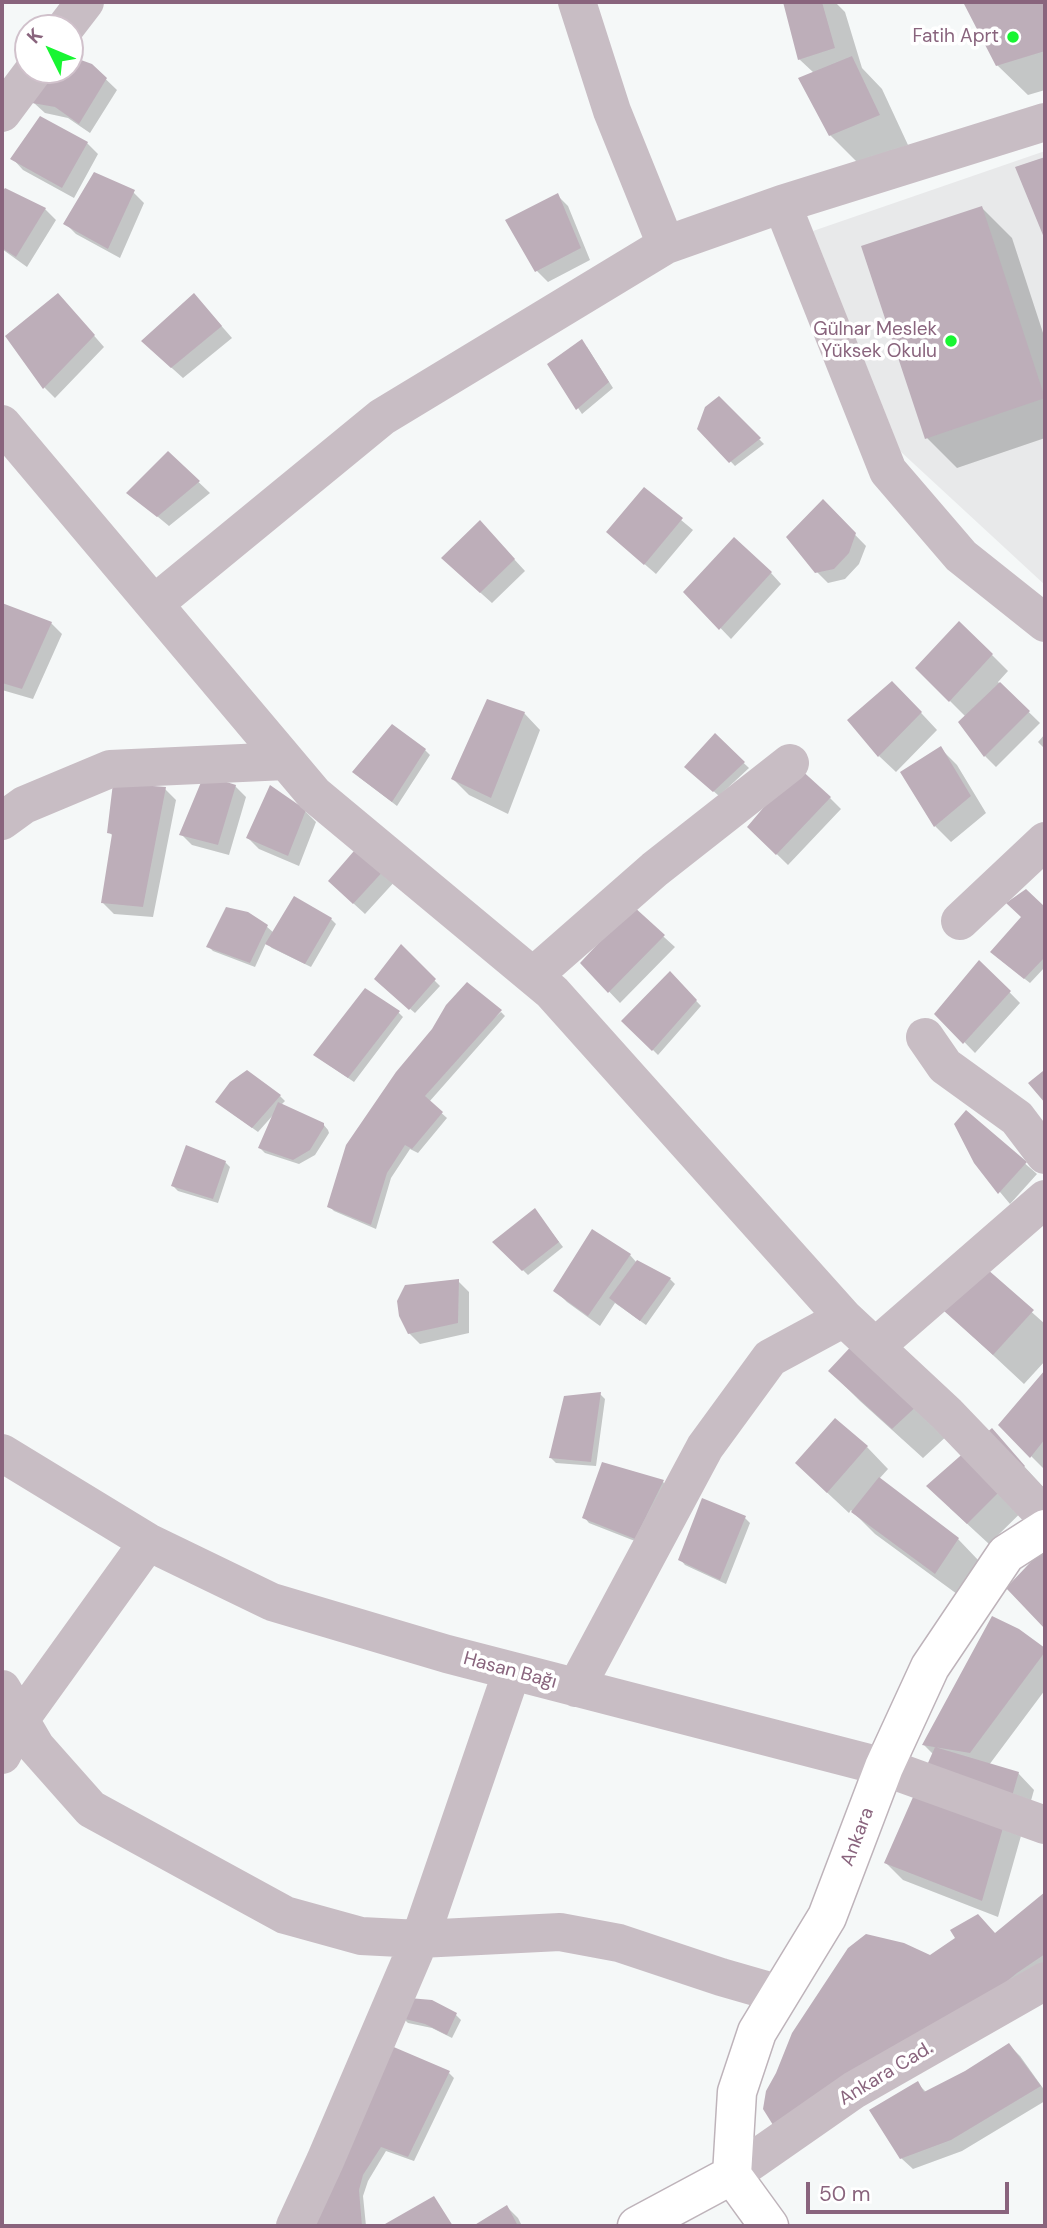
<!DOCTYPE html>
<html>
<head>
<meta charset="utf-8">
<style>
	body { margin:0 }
	#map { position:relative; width:1047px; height:2228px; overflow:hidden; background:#f5f8f8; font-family:"DM Sans",sans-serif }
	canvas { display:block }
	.frame { position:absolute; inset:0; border:4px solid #89647d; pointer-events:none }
	.north { position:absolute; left:14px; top:14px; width:70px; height:70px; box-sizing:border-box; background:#fff; border:2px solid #d0c1cb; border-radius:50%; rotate:313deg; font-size:19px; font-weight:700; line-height:28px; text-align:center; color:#89647d }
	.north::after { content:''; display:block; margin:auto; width:24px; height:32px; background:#18f532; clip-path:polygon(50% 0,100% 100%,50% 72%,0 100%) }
	.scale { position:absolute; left:806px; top:2182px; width:203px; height:32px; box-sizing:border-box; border:4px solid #89647d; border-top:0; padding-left:9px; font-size:21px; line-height:24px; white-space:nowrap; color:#89647d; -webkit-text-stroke:5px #fff; paint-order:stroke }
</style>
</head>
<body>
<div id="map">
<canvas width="1047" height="2228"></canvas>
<div class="frame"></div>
<div class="north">K</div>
<div class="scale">50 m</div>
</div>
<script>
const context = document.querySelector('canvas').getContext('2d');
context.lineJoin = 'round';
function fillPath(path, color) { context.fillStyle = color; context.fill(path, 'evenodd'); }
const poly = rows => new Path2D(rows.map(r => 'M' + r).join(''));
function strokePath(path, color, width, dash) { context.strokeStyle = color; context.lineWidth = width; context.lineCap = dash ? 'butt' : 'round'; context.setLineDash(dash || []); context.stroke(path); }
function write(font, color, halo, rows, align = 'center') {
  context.font = font + ' "DM Sans",sans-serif'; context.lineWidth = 7; context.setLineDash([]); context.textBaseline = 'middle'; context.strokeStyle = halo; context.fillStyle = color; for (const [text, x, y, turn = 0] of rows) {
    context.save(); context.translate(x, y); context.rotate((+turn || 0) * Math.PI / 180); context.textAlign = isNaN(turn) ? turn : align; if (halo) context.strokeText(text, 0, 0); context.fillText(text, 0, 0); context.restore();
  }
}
const built = poly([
	[1045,151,1045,585,900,451,813,231]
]);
const shadow = poly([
	[785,2,835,2,845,12,862,68,882,89,908,145,860,165,830,135,814,73,799,59],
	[965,2,1045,2,1045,90,1028,95,997,65],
	[70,58,91,65,117,90,90,133,68,118,45,113,34,103,57,70,70,70],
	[41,118,87,143,98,154,74,198,23,170,13,159],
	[5,190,45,209,56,220,27,267,2,249,2,195],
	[133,192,144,203,120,258,76,234,65,223],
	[557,195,568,206,590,260,548,282,537,271,507,221],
	[982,208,1012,238,1045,339,1045,438,957,468,927,438],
	[68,306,104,347,55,398,44,387],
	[204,306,232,338,183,378,154,352],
	[587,347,613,388,582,414,549,364],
	[718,398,764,444,735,466,699,428],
	[169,454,210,493,169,526,129,493],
	[644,489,693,530,656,574,619,542],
	[823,502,866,546,859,564,845,579,828,583,817,572],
	[491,534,525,571,492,603,454,569],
	[771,573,781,584,731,639,686,592],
	[2,605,51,623,62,634,33,699,2,690],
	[992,655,1008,671,998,682,1040,723,996,767,985,756,960,722,966,717,917,668],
	[909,700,937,730,896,772,879,756],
	[524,713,540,730,508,814,469,795,453,779],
	[1045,734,1045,749,1038,742],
	[715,736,749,768,719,796,692,772],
	[941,749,957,765,986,813,951,842,935,826],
	[425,750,430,755,397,806,359,777],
	[235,786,246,797,229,855,192,845,181,834],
	[165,789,176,800,153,917,114,914,103,903,113,836,109,832],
	[830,798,841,809,788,865,749,827],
	[305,811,316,822,299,866,259,849,248,838],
	[360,847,397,879,365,914,341,892],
	[1026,891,1045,909,1045,967,1030,983,997,957,1023,917],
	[295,899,331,919,336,924,311,967,272,948,266,943,255,967,213,951,208,946,266,926,274,933],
	[633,909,675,947,620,1003,582,963],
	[401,947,440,986,415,1013,381,984],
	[980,962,1020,1003,975,1053,937,1014],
	[670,973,701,1006,658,1055,624,1021],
	[398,1012,403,1017,354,1082,320,1059],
	[501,1012,505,1016,429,1102,447,1118,418,1153,410,1149,391,1178,376,1229,334,1211,329,1206,348,1146],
	[280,1096,285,1101,281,1105,323,1124,328,1130,329,1133,315,1155,299,1164,265,1153,260,1148,274,1114,258,1132,222,1106],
	[966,1112,1037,1174,1010,1204,975,1162],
	[225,1162,230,1167,218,1203,178,1191,173,1186],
	[539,1216,563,1247,528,1275,495,1243],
	[630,1255,637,1263,670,1279,675,1284,646,1325,615,1303,600,1326,567,1302,556,1291],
	[979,1265,1045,1324,1045,1361,1024,1384,936,1302],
	[458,1281,469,1292,469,1333,420,1344,409,1333],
	[830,1371,964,1420,923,1458,860,1401],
	[1045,1373,1045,1470,1000,1425],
	[600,1394,605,1399,596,1466,556,1463,551,1458],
	[991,1430,1045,1489,989,1544,950,1508],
	[867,1447,888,1469,879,1479,958,1539,979,1561,957,1594,875,1534,851,1510,849,1513,819,1485],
	[603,1464,663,1482,668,1487,640,1543,589,1523,584,1517],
	[745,1518,750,1523,726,1584,685,1565,680,1559],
	[1018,1630,1045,1650,1045,1690,989,1765,1018,1773,1034,1790,998,1917,903,1880,886,1863,933,1754,924,1745],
	[1045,1894,1045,1990,998,2009,930,1957,996,1934],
	[456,2015,461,2020,452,2038,432,2028,408,2023,403,2018],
	[1009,2045,1020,2056,1045,2091,1045,2101,962,2151,913,2169,901,2158,918,2084,926,2092,966,2073],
	[449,2073,454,2078,414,2161,386,2151,368,2181,363,2196,366,2226,314,2226,319,2212],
	[507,2207,518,2218,522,2226,476,2226]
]);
const building = poly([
	[783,2,822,2,835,48,798,60],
	[963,2,1045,2,1045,51,996,66],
	[70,56,92,64,107,78,79,124,55,107,32,103,55,70,70,70],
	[852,56,880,115,829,136,798,78],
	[40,116,88,142,62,188,10,159],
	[1045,157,1045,240,1015,167],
	[94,172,135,190,108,249,63,224],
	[5,188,46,208,16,257,2,248,2,192],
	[558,193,581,248,535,272,505,220],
	[982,206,1045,398,925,439,861,246],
	[58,293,95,335,43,389,5,336],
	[194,293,222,326,171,368,141,341],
	[582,339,609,382,576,410,547,364],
	[719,396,761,438,729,463,697,429,705,407],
	[168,451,200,481,157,517,126,493],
	[644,487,683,518,644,565,606,532],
	[823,499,856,533,849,553,834,569,815,573,786,537],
	[480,520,515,559,480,593,441,558],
	[734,537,772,572,719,630,683,592],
	[2,603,52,622,22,689,2,683],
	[959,621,993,654,949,702,915,668],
	[892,681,922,712,878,757,847,720],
	[1000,682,1030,711,984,757,958,722],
	[487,699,525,712,491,798,451,779],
	[392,724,426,749,392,802,352,772],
	[715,733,745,762,713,792,684,767],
	[941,746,971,796,934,827,900,772],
	[798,767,831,797,776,855,747,827],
	[204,775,236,785,218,845,179,835],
	[113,783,166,787,143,907,101,903,112,834,107,833],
	[270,785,306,810,288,856,246,838],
	[360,844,387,867,353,904,328,881],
	[1026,889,1045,907,1045,957,1024,979,990,952,1021,917,1006,903],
	[294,896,332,918,305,964,265,944],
	[633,906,665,935,608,993,580,963],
	[226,907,248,912,268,925,250,963,206,947],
	[401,944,436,979,409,1010,374,979],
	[979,960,1011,991,963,1044,934,1014],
	[670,971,697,1000,652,1051,621,1021],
	[467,982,502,1010,425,1096,443,1112,412,1149,405,1145,387,1173,371,1225,327,1207,346,1145,396,1072,432,1029,446,1005],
	[365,988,400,1011,348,1078,313,1055],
	[247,1070,281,1095,252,1128,215,1102,230,1082],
	[1043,1071,1045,1073,1045,1103,1028,1083],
	[278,1102,324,1123,324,1127,310,1150,293,1160,258,1148],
	[966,1110,1027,1162,998,1194,974,1163,954,1124],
	[186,1145,226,1161,213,1199,171,1186],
	[535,1208,559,1242,522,1271,492,1242],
	[592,1229,631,1254,588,1316,553,1291],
	[637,1260,671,1278,640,1321,609,1298],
	[979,1262,1034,1310,993,1355,934,1302],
	[459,1279,458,1323,408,1334,399,1316,397,1301,405,1285],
	[872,1324,935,1389,892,1429,828,1371],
	[1045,1370,1045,1439,1030,1458,998,1425],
	[601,1392,591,1462,549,1458,564,1396],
	[835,1418,868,1446,827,1493,795,1463],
	[992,1428,1025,1466,967,1524,926,1486],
	[602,1462,664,1480,635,1539,582,1518],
	[879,1477,959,1538,935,1574,851,1512],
	[702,1498,746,1516,720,1580,678,1560],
	[1045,1547,1045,1629,1006,1588],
	[992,1616,1019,1629,1045,1648,1045,1652,970,1753,922,1745],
	[935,1747,1019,1772,982,1901,884,1863],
	[1045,1892,1045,1954,1017,1973,988,1997,773,2125,763,2109,766,2091,776,2073,792,2033,848,1948,866,1934,904,1943,930,1955,955,1938,950,1930,978,1914,995,1933],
	[409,1998,432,2000,457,2013,447,2035,425,2024,401,2018],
	[1009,2043,1041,2086,951,2140,900,2159,869,2110,918,2081,924,2092,965,2071],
	[389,2045,450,2071,408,2157,381,2147,363,2175,359,2190,362,2226,313,2226],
	[434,2196,453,2226,385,2226,385,2224],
	[507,2205,518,2226,473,2226]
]);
const minor = poly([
	[577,2,612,111,666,245],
	[65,28,85,2],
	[2,113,34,70],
	[782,204,888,471,961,556,1045,623],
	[2,424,314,794,552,992,844,1318,947,1414,1045,1516],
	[154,604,382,417,666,245,782,204,1045,122],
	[2,821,24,805,110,769,286,761],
	[960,921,1045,841],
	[533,976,655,869,790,763],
	[925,1037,945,1066,1017,1118,1045,1155],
	[875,1347,1045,1199],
	[2,1453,148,1542,272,1602,447,1654,884,1767,1045,1825],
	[576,1688,705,1447,770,1358,844,1318],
	[2,1689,36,1747,91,1809,285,1915,361,1936,420,1939,560,1932,619,1943,721,1977,780,1994],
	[2,1755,20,1720,148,1542],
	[732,2175,854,2090,1045,1981],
	[295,2226,325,2161,420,1939,512,1671]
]);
const major = poly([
	[732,2175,737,2092,757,2032,827,1917,884,1767,930,1667,1006,1554,1045,1529],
	[732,2175,769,2226],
	[637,2226,732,2175]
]);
const markers = [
	[1013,37,7,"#18f532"],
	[951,341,7,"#18f532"]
];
const poiNames = [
	["Fatih Aprt",999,37],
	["Gülnar Meslek",937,330],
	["Yüksek Okulu",937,352]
];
const streetNames = [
	["Hasan Bağı",510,1671,15],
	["Ankara",858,1837,-69],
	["Ankara Cad.",886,2074,-31]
];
fillPath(built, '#e8e9ea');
fillPath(shadow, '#0003');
fillPath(building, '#bdaeb9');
strokePath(major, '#beb3ba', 41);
strokePath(minor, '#c8bdc4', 38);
strokePath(major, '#fff', 38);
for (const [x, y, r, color] of markers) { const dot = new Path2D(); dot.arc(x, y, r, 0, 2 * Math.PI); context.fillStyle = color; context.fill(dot); strokePath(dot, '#fff', 2.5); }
write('19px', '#89647d', '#fff', poiNames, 'right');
write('19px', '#89647d', '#fff', streetNames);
</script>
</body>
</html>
